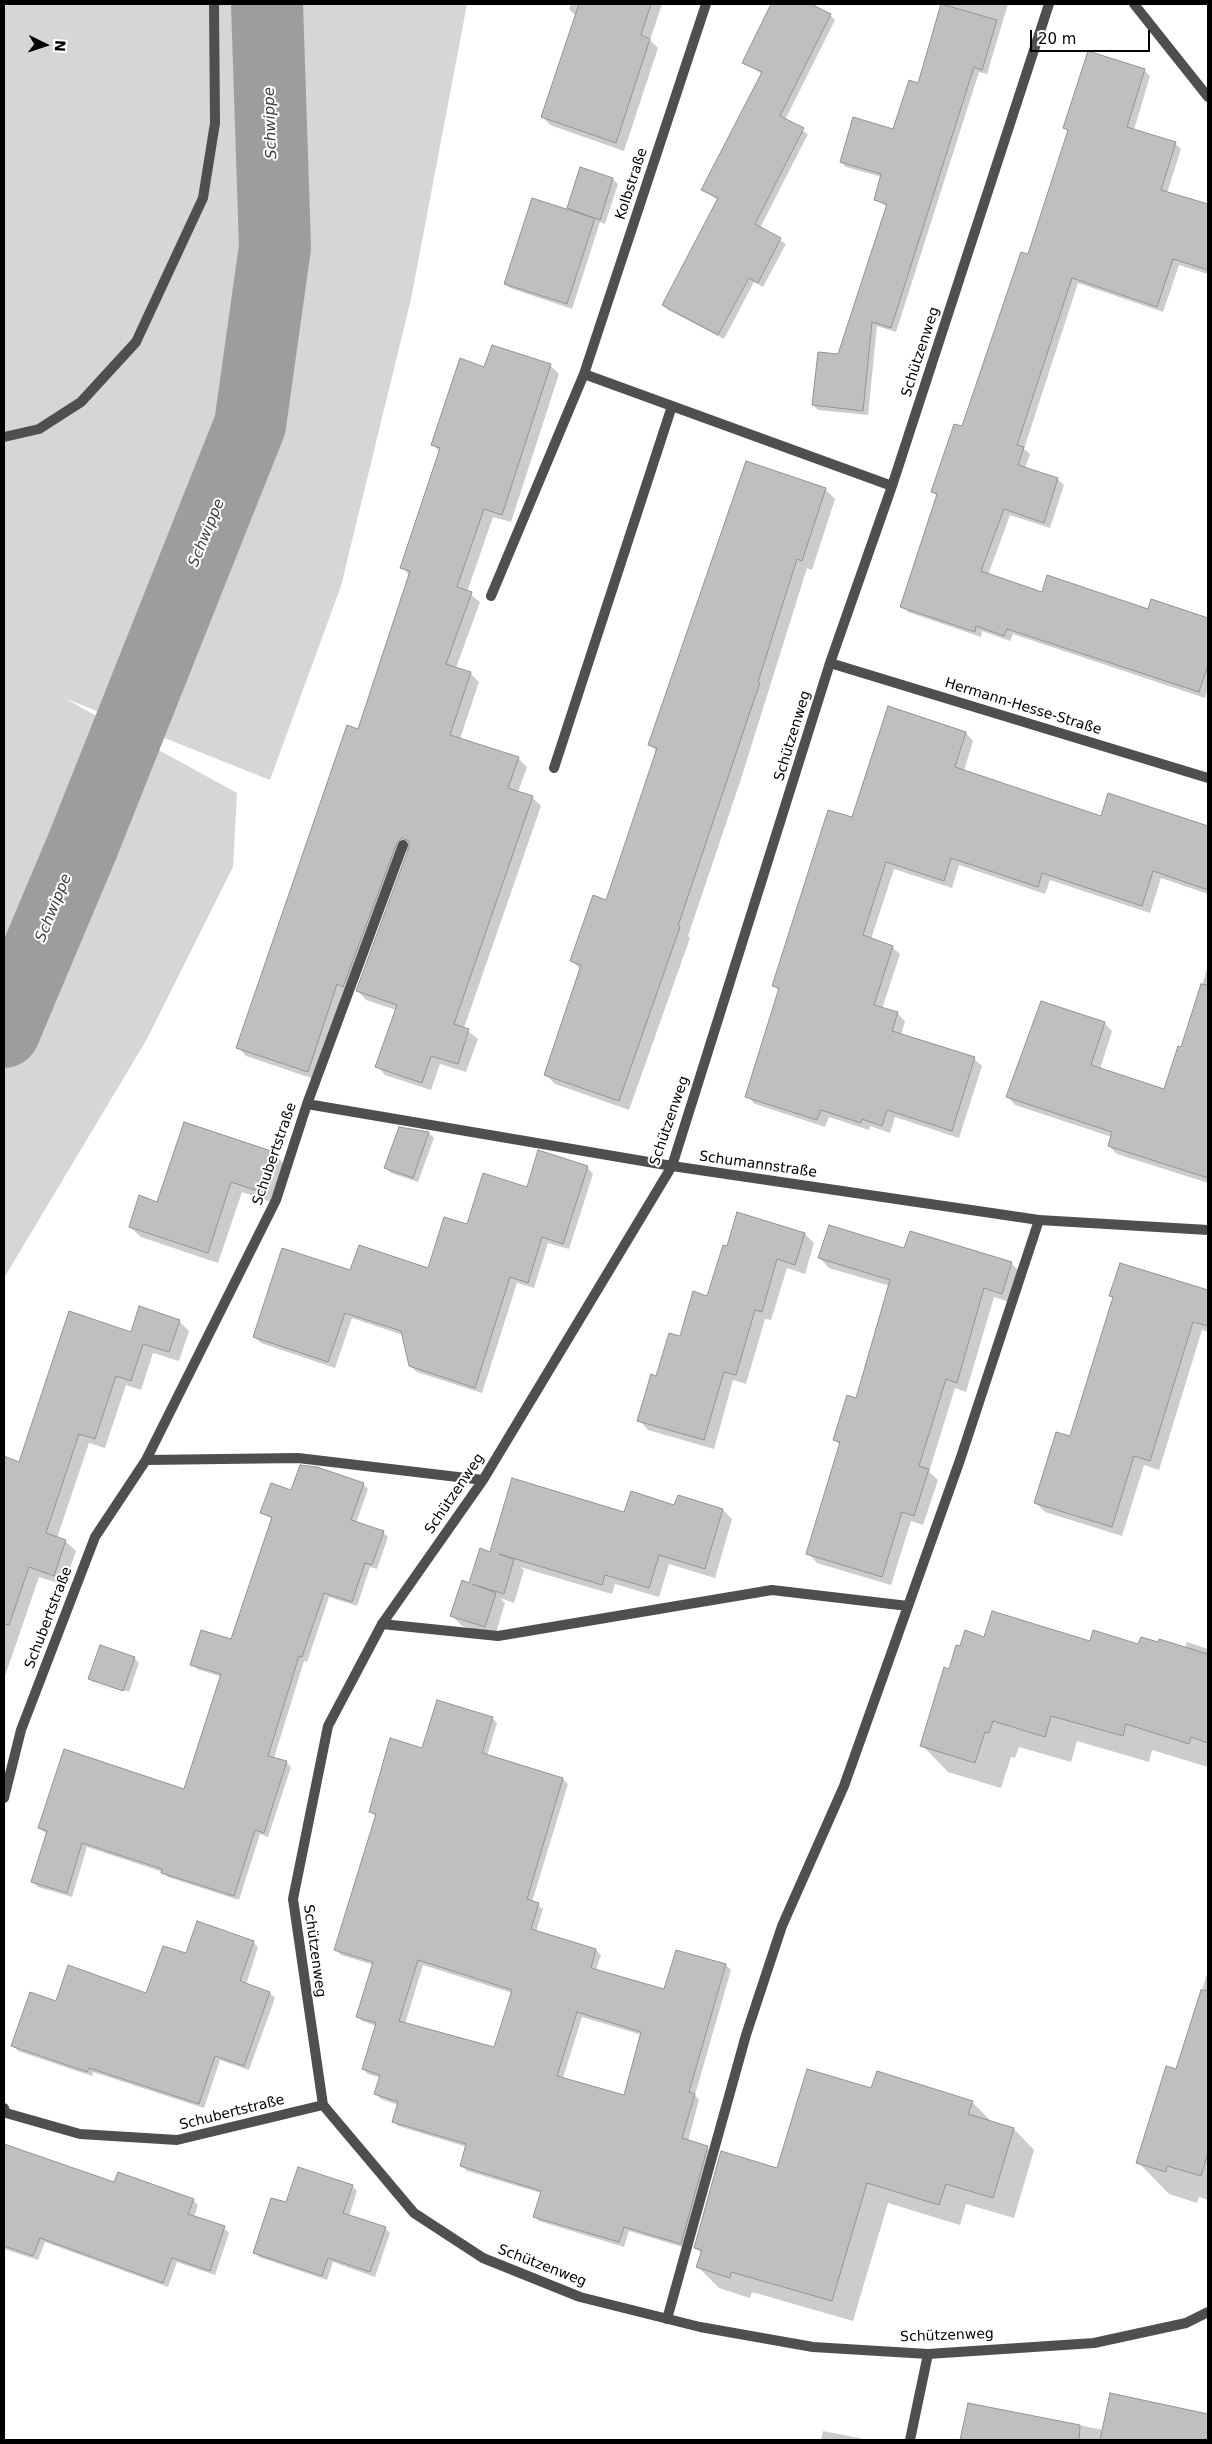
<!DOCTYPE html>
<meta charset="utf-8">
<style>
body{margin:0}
#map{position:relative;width:1212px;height:2444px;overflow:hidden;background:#fff;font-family:"DejaVu Sans",sans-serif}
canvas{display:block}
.frame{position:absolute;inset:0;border:5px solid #000;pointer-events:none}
.north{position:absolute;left:20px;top:20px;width:50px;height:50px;-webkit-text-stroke:4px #fff;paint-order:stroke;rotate:94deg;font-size:14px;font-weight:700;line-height:20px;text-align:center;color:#000}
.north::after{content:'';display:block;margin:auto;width:18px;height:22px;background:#000;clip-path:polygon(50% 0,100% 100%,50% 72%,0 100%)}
.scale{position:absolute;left:1030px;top:30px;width:120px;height:22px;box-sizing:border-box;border:2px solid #000;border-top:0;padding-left:6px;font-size:15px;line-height:18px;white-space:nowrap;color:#000;-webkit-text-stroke:4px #fff;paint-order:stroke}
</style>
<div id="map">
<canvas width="1212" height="2444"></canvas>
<div class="frame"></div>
<div class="north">N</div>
<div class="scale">20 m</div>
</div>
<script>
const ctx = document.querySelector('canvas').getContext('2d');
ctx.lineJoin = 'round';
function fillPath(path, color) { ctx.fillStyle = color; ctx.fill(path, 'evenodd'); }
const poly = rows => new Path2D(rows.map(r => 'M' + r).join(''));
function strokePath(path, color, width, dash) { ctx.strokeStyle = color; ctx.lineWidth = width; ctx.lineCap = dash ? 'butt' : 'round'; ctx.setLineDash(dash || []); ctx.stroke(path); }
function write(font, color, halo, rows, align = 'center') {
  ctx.font = font + ' "DejaVu Sans",sans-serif'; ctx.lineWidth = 4; ctx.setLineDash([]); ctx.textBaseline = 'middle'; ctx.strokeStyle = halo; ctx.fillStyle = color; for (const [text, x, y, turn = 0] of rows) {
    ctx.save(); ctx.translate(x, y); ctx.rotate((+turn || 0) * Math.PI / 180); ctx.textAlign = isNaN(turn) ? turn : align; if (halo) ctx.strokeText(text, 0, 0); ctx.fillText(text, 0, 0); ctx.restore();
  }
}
fillPath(poly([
 [4,4,467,4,411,299,341,586,270,780,64,698,237,793,233,867,147,1039,4,1278]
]), '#d6d6d6');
fillPath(poly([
 [571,4,662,4,650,40,658,48,624,151,550,125,542,116,576,16,569,9],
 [773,4,808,4,830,15,835,20,785,120,808,134,760,228,786,244,763,287,754,282,724,339,668,310,663,305,718,200,703,190,762,74,744,62],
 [943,4,1008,4,987,74,979,72,896,332,877,326,868,415,818,410,813,405,839,356,887,207,875,199,882,177,846,167,841,162,894,130,919,85],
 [1144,70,1150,76,1134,130,1175,143,1181,149,1167,193,1208,205,1208,274,1179,265,1163,312,1078,283,1024,449,1030,454,1025,468,1057,479,1064,485,1050,528,1010,515,988,575,1043,593,1149,611,1152,600,1208,619,1208,688,1205,698,1013,634,1010,641,982,631,981,637,908,612,902,606,938,497,933,492,963,428,1029,256,1069,132,1065,128],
 [613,179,618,184,605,224,600,222,572,309,510,288,505,283,573,212,569,207],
 [550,365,559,374,511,522,493,517,467,592,480,602,456,668,470,673,479,682,460,739,518,758,527,767,518,792,532,797,541,806,464,1028,478,1039,466,1072,440,1064,431,1090,385,1075,377,1066,396,1010,366,1000,358,991,411,847,405,852,317,1080,246,1056,238,1047,359,731,410,576,402,567,440,452,433,445,485,368],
 [825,489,835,499,812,570,807,568,740,782,688,936,690,938,629,1110,555,1084,545,1074,581,970,571,960,607,901,657,752,650,745],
 [966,733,973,741,964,771,1102,817,1109,795,1208,828,1208,894,1161,878,1150,913,1050,880,1045,894,959,865,952,888,894,869,871,939,892,947,900,954,882,1009,897,1013,905,1021,901,1035,974,1059,982,1066,959,1138,895,1117,890,1133,870,1126,869,1130,829,1117,825,1127,755,1104,747,1096,780,992,773,985,853,819],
 [1208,966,1208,1183,1117,1154,1109,1146,1112,1137,1015,1105,1008,1097,1104,1023,1112,1031,1100,1069,1165,1090,1182,1049],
 [184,1123,274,1153,284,1164,271,1202,242,1192,218,1263,141,1237,130,1227,157,1203],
 [429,1133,434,1138,418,1182,391,1173,386,1168],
 [587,1167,593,1174,569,1249,548,1243,534,1288,517,1283,482,1393,417,1372,410,1366,403,1335,352,1318,335,1368,261,1343,254,1337,351,1272,429,1270,468,1226,527,1189],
 [738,1214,805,1234,814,1243,805,1274,787,1268,771,1320,765,1319,746,1384,733,1380,714,1449,648,1430,639,1420,657,1378,681,1337,708,1297],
 [905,1250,1011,1263,1021,1273,1012,1303,994,1297,966,1392,955,1388,929,1472,938,1480,923,1525,911,1521,891,1585,817,1563,808,1553,841,1446,835,1440,857,1399,890,1286,829,1268,820,1258],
 [1120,1264,1208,1292,1208,1332,1202,1330,1159,1470,1144,1465,1122,1536,1045,1512,1035,1502,1071,1438,1114,1298,1111,1295],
 [179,1321,189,1331,179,1361,153,1353,141,1390,126,1385,105,1448,89,1443,57,1538,65,1541,76,1551,64,1585,39,1577,4,1679,4,1458,19,1463,132,1334],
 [363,1484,368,1489,356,1523,383,1532,388,1537,377,1569,370,1567,357,1606,329,1597,307,1662,304,1661,274,1758,286,1762,291,1767,268,1837,260,1834,239,1900,168,1877,163,1872,87,1847,72,1897,38,1887,33,1882,47,1834,39,1828,185,1790,222,1677,197,1669,192,1664,232,1641,272,1519,262,1513,292,1491],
 [675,1507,723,1510,732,1519,715,1578,669,1564,659,1597,615,1584,612,1594,520,1567,524,1570,514,1603,500,1598,505,1603,495,1636,462,1626,452,1616,491,1553,625,1514],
 [985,1638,1185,1648,1187,1642,1208,1649,1208,1767,1152,1750,1149,1762,1077,1741,1071,1762,1019,1747,1015,1758,1011,1757,1001,1788,948,1772,922,1745,950,1670,961,1648],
 [134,1658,139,1663,129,1692,94,1680,94,1683,128,1696,95,1684,90,1679],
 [492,1718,497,1723,487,1756,563,1779,568,1784,532,1902,543,1909,536,1932,596,1950,601,1955,596,1970,665,1990,726,1965,731,1970,695,2095,699,2100,688,2141,707,2148,712,2153,686,2248,629,2231,624,2247,539,2221,534,2216,541,2193,467,2171,462,2166,467,2147,398,2126,393,2121,398,2105,381,2099,376,2094,381,2078,368,2074,363,2069,376,2026,362,2021,357,2016,374,1965,341,1955,336,1950,376,1817,370,1811,423,1749],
 [423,1965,512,1993,495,2049,405,2024],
 [582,2017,642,2035,624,2096,563,2078],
 [253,1942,258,1947,246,1985,270,1993,275,1998,249,2070,220,2060,204,2108,93,2072,92,2076,18,2051,13,2046,57,2003,147,1994,187,1955],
 [1208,1971,1208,2200,1199,2197,1197,2203,1169,2194,1138,2162,1177,2070],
 [872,2090,972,2102,993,2123,1014,2129,1034,2150,1014,2218,966,2204,960,2225,888,2203,853,2321,752,2292,750,2298,719,2288,698,2267,702,2254,695,2248,778,2170],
 [4,2146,115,2184,193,2200,198,2205,194,2217,224,2228,229,2233,215,2275,177,2262,168,2287,45,2242,38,2260,4,2249],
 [352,2186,357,2191,349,2216,385,2228,390,2233,375,2277,333,2262,327,2280,259,2257,254,2252,287,2204],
 [1111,2395,1208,2415,1208,2440,962,2440,969,2404,1104,2430],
 [823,2431,864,2439,866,2440,821,2440]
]), '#0003');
strokePath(poly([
 [4,1032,82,847,250,425,275,247,267,4]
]), '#9d9d9d', 72);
const building = poly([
 [579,4,651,4,641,35,650,39,616,143,541,117,579,4],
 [771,4,811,4,831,14,780,116,804,128,755,224,781,238,758,283,749,278,718,335,662,305,718,198,701,190,762,72,742,63,771,4],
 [941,4,997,20,982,70,974,67,891,328,872,322,863,411,812,405,818,352,838,354,887,204,874,200,881,174,840,162,853,117,893,129,909,80,918,83,941,4],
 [1088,51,1145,69,1127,127,1176,142,1161,190,1208,204,1208,270,1173,259,1157,307,1072,278,1017,445,1024,447,1018,465,1058,478,1044,523,1004,509,981,571,1042,592,1047,575,1148,609,1151,599,1208,618,1208,665,1199,692,1007,629,1004,636,976,626,975,632,900,607,937,494,931,492,954,424,962,426,1021,252,1028,254,1068,130,1063,128,1088,51],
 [580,167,613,178,600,220,595,218,567,304,504,284,532,198,594,218,567,208,580,167],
 [492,345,551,364,502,515,484,509,457,587,472,592,446,664,471,672,450,735,519,757,508,788,533,796,454,1024,469,1029,458,1064,431,1056,422,1083,375,1067,397,1005,356,991,409,847,409,841,402,838,397,843,343,987,337,984,308,1072,236,1048,347,725,358,729,410,571,400,568,440,448,431,445,460,358,484,367,492,345],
 [746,461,826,488,802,561,797,559,758,682,760,683,754,700,678,926,680,927,619,1101,544,1075,581,965,570,961,593,895,606,900,657,748,648,745,746,461],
 [888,706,966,732,955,767,1101,816,1108,793,1208,826,1208,890,1153,871,1142,906,1042,873,1038,887,951,858,944,881,886,862,863,935,893,946,874,1005,898,1012,892,1031,975,1057,952,1131,887,1110,882,1126,862,1119,861,1123,821,1110,817,1120,745,1097,779,988,772,986,828,810,852,817,888,706],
 [1201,984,1208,985,1208,1178,1108,1146,1112,1132,1006,1097,1041,1001,1105,1022,1091,1065,1164,1089,1178,1046,1181,1047,1201,984],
 [184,1122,274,1152,261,1192,231,1182,208,1253,129,1227,139,1195,157,1202,184,1122],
 [399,1127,429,1132,413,1178,384,1168,399,1127],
 [538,1150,588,1166,563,1244,542,1237,528,1283,510,1277,475,1388,409,1366,401,1331,345,1313,328,1362,253,1337,282,1248,350,1270,359,1245,428,1268,444,1217,467,1224,483,1173,527,1187,538,1150],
 [737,1212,805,1233,795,1265,777,1259,762,1312,755,1310,736,1375,724,1372,704,1440,637,1421,651,1374,656,1376,669,1333,680,1336,693,1291,707,1296,723,1245,727,1246,737,1212],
 [829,1225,904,1248,910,1231,1012,1262,1002,1294,984,1288,957,1383,946,1379,919,1466,929,1469,914,1516,902,1512,882,1577,806,1554,840,1442,833,1440,847,1395,856,1398,890,1280,818,1258,829,1225],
 [1120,1263,1208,1290,1208,1326,1193,1322,1150,1461,1134,1456,1112,1527,1034,1503,1056,1432,1070,1436,1113,1297,1109,1296,1120,1263],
 [139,1306,180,1320,169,1352,143,1344,131,1381,116,1376,95,1439,79,1434,46,1533,66,1540,54,1576,29,1567,9,1625,4,1624,4,1456,19,1462,69,1311,131,1332,139,1306],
 [300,1465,317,1467,364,1483,351,1520,384,1531,372,1565,365,1563,352,1602,324,1593,302,1657,299,1656,268,1756,287,1761,264,1833,255,1830,234,1896,161,1873,162,1869,82,1843,67,1893,31,1882,47,1831,38,1828,64,1749,184,1789,221,1674,190,1665,201,1630,231,1639,272,1517,260,1513,271,1483,291,1490,300,1465],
 [512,1478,624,1512,631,1491,674,1505,678,1495,723,1509,705,1569,659,1555,649,1588,605,1575,602,1585,499,1554,514,1559,504,1594,472,1584,496,1593,485,1627,450,1616,462,1580,469,1583,480,1548,490,1552,512,1478],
 [992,1611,1090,1641,1093,1630,1138,1644,1141,1637,1158,1642,1159,1639,1208,1654,1208,1743,1191,1737,1189,1744,1126,1724,1123,1736,1051,1716,1045,1737,993,1721,989,1733,985,1732,975,1763,920,1746,944,1667,949,1669,956,1645,960,1646,965,1630,984,1637,992,1611],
 [100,1645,135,1657,123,1691,88,1679,100,1645],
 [437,1700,493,1717,482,1753,563,1778,527,1899,539,1903,531,1929,596,1949,591,1968,664,1989,676,1950,726,1964,689,2092,695,2094,682,2138,708,2146,681,2244,624,2227,619,2242,533,2217,541,2191,460,2166,466,2144,392,2122,398,2102,374,2094,380,2075,362,2069,376,2023,356,2017,373,1962,334,1950,376,1814,369,1812,390,1738,422,1748,437,1700],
 [418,1960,512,1990,494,2047,399,2021,418,1960],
 [577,2012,641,2032,624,2095,557,2076,577,2012],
 [197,1921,254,1941,240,1981,270,1992,244,2066,215,2056,199,2104,89,2068,87,2072,11,2046,30,1992,56,2001,68,1965,146,1993,163,1946,186,1953,197,1921],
 [1201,1990,1208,1991,1208,2153,1201,2176,1167,2166,1166,2172,1136,2163,1166,2066,1176,2069,1201,1990],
 [807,2069,871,2088,877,2071,973,2101,968,2114,1014,2128,993,2198,946,2184,939,2205,867,2183,832,2301,731,2272,730,2278,696,2267,702,2250,694,2248,721,2151,777,2168,807,2069],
 [4,2144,114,2182,118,2172,194,2199,188,2214,225,2226,210,2271,172,2258,163,2283,40,2238,33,2256,4,2246,4,2144],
 [298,2167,353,2185,343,2213,386,2227,370,2272,328,2258,322,2276,253,2253,271,2198,286,2202,298,2167],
 [1110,2393,1208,2414,1208,2440,1100,2440,1110,2393],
 [968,2403,1080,2425,1079,2440,960,2440,968,2403]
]);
fillPath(building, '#bfbfbf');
strokePath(building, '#939393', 1);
strokePath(poly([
 [4,437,39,429,81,402,136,342,203,198,215,123,214,4],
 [554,768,672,406],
 [382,1624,498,1636,772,1590,908,1606],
 [667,2319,746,2035,782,1926,844,1786,960,1460,1039,1220]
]), '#4f4f4f', 10);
strokePath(poly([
 [1049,4,892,486,830,663,672,1166,483,1480,382,1624,328,1726,293,1899,323,2105,414,2213,483,2258,580,2297,700,2327,813,2347,928,2354,1094,2343,1186,2323,1208,2312],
 [1134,4,1208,97],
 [584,374,892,486],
 [491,596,584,374,706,4],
 [830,663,1208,778],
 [307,1104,672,1166,1039,1220,1208,1230],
 [146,1460,276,1200,307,1104,403,845],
 [4,1798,21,1730,95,1537,146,1460,298,1458,483,1480],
 [4,2108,6,2113,80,2134,177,2140,323,2105],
 [910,2440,928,2354]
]), '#4f4f4f', 10);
write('14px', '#000', '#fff', [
 ["Kolbstraße",632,184,-72],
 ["Schützenweg",921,352,-72],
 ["Hermann-Hesse-Straße",1023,707,17],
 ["Schützenweg",793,736,-73],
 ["Schützenweg",670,1121,-71],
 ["Schubertstraße",275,1154,-71],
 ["Schumannstraße",758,1165,8],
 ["Schützenweg",455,1494,-56],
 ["Schubertstraße",49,1618,-69],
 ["Schützenweg",314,1951,82],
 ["Schubertstraße",232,2113,-14],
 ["Schützenweg",542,2266,21],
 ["Schützenweg",947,2336,-2]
]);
write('italic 15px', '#3e3e3e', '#fff', [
 ["Schwippe",271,123,-92],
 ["Schwippe",207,533,-68],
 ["Schwippe",54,908,-68]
]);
</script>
